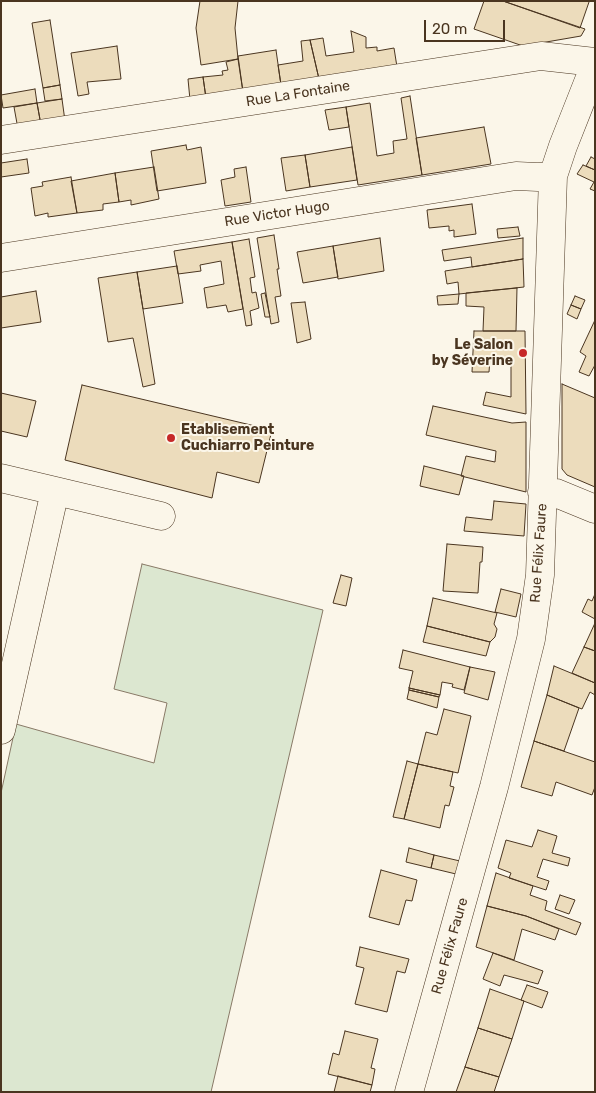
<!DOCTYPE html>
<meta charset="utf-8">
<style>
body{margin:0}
#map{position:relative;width:596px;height:1093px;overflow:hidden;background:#fbf6e9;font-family:Rubik,sans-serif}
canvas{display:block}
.frame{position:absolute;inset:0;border:2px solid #4a3520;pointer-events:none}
.scale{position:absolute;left:424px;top:20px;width:81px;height:22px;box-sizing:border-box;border:2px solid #4a3520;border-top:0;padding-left:6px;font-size:15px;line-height:18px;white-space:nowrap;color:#4a3520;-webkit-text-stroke:4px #fbf6e9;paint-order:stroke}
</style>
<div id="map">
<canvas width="596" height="1093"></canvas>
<div class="frame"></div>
<div class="scale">20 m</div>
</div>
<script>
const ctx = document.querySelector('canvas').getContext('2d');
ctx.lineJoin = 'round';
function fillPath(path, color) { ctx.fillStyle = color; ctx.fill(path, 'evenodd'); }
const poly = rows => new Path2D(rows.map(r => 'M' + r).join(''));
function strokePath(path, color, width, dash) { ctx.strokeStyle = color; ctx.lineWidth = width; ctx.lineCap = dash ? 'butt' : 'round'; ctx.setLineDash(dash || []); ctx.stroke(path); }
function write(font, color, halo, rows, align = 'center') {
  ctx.font = font + ' Rubik,sans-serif'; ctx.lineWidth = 4; ctx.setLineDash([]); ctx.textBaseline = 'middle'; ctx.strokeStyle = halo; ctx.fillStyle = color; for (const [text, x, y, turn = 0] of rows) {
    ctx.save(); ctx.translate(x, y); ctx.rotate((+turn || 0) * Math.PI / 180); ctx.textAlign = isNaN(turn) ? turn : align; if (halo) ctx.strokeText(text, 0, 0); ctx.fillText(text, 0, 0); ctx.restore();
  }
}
const green = poly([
 [142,564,323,610,211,1092,1,1092,1,793,16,724,154,763,167,703,114,689,142,564]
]);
fillPath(green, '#dce7d0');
strokePath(green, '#887966', 1);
const building = poly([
 [200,1,238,1,235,28,238,59,201,65,196,28,200,1],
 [484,1,503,1,585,29,581,36,523,46,474,29,484,1],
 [503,1,588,1,589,2,580,28,503,1],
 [50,20,60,85,43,88,32,23,50,20],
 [351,31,366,37,366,48,377,47,377,51,394,48,397,67,319,79,310,40,323,38,326,56,354,52,351,31],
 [310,40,319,79,281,85,278,65,303,61,301,41,310,40],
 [117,46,121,79,87,82,89,94,78,96,71,53,117,46],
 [276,50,281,85,243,92,238,56,276,50],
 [238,59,243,92,206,98,203,77,223,75,222,71,228,70,226,62,238,59],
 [203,77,206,98,190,100,188,79,203,77],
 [60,85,62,99,45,101,43,88,60,85],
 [35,89,37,103,3,108,1,95,35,89],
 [410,96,422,175,358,185,346,107,370,103,377,156,394,153,393,141,407,139,401,98,410,96],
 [62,99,65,121,41,125,37,103,62,99],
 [37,103,41,125,18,129,14,107,37,103],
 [346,107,349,127,329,130,325,110,346,107],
 [484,127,491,164,422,175,416,138,484,127],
 [186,145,187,150,201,147,206,183,157,191,151,151,186,145],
 [352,147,357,180,310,187,305,155,352,147],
 [305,155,310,187,286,191,281,158,305,155],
 [591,157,595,159,595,170,586,166,591,157],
 [27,159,29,173,1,177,1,163,27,159],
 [583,165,595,170,595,191,590,189,594,182,577,174,583,165],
 [154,167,159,199,131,205,131,200,119,202,115,173,154,167],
 [246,167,251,202,225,206,221,180,235,177,234,169,246,167],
 [115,173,119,202,103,204,103,210,77,213,71,181,115,173],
 [71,177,77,213,48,217,48,213,35,216,31,188,43,186,42,182,71,177],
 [472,204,476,234,454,237,454,230,449,231,449,226,429,228,427,210,472,204],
 [518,227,520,236,498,238,497,229,518,227],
 [274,235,279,269,277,269,281,296,275,297,279,322,271,324,257,238,274,235],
 [380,238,384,271,338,279,333,246,380,238],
 [523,238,523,259,472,267,471,257,444,261,442,250,523,238],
 [249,239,255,277,250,278,252,293,256,292,259,308,250,311,252,325,246,326,232,242,249,239],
 [232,242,243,309,228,312,226,305,207,308,204,288,224,284,221,261,200,265,201,271,178,274,174,251,232,242],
 [333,246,338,277,303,283,297,252,333,246],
 [523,259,524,287,459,294,458,282,447,284,445,271,523,259],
 [177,266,183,303,143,309,137,272,177,266],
 [137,272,155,384,143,387,133,338,108,342,98,278,137,272],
 [517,288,516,331,483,331,484,307,466,306,466,293,517,288],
 [36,291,41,322,1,328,1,297,36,291],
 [265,293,270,317,265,317,261,294,265,293],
 [459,294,458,304,438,305,437,296,459,294],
 [575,296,585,300,581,309,571,305,575,296],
 [305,302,311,339,297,343,291,303,305,302],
 [571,305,581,309,577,319,567,314,571,305],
 [595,320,595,365,589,376,579,372,586,356,580,352,595,320],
 [474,331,525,331,526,414,483,405,486,392,511,397,511,360,490,359,489,372,472,372,474,331],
 [562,384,595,398,595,487,567,475,562,469,562,384],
 [82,385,272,430,259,483,217,472,212,498,65,460,82,385],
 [1,393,36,401,27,437,1,431,1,393],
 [433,406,512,423,526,422,526,492,461,476,466,456,495,462,496,451,426,435,433,406],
 [424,466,464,476,459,495,420,486,424,466],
 [494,501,526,504,524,536,464,531,466,517,492,520,494,501],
 [447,544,483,547,482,562,480,562,478,593,443,591,447,544],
 [341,575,352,578,346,606,333,603,341,575],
 [501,589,521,594,516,617,495,612,501,589],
 [595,594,595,619,582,612,588,599,592,601,595,594],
 [433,598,497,613,494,624,497,629,495,637,490,642,427,626,433,598],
 [595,623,595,651,584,647,595,623],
 [427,626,490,642,486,656,423,642,427,626],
 [584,647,595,651,595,683,572,673,584,647],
 [403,650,470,667,464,690,452,687,453,684,442,682,440,695,409,688,413,671,399,668,403,650],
 [554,666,595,683,595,695,590,692,582,709,547,695,554,666],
 [470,667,495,672,488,700,464,693,470,667],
 [409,688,440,695,439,697,409,690,409,688],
 [409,690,439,697,437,708,407,699,409,690],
 [547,695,579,708,564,751,534,741,547,695],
 [444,709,471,716,458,773,418,764,426,732,437,735,444,709],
 [534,741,595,762,595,787,592,795,556,782,552,796,521,787,534,741],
 [407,761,418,764,404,819,393,817,407,761],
 [418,764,453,772,450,786,454,787,449,806,445,805,440,828,404,819,418,764],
 [538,830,557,836,552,853,570,858,568,866,543,859,537,877,549,881,546,890,509,878,511,873,498,868,506,840,532,847,538,830],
 [409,848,434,855,431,868,406,862,409,848],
 [434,855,460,861,456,874,431,868,434,855],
 [381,870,417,880,412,901,406,900,399,925,369,917,381,870],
 [496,873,533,886,530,895,547,901,545,910,581,923,576,935,526,916,487,906,496,873],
 [560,895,575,900,569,914,555,909,560,895],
 [487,906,526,916,559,929,555,940,522,929,514,960,476,947,487,906],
 [360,947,409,959,405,973,397,971,387,1012,355,1004,364,968,356,966,360,947],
 [493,953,543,971,538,984,504,975,500,986,483,979,493,953],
 [527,985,548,992,542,1008,521,1000,527,985],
 [490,989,524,1001,512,1039,478,1028,490,989],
 [478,1028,512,1039,499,1077,465,1067,478,1028],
 [345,1031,378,1039,371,1068,375,1069,372,1085,328,1074,333,1053,339,1055,345,1031],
 [465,1067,499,1077,494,1092,456,1092,465,1067],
 [338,1076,372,1085,370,1092,334,1092,338,1076]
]);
fillPath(building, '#ecdcbc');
strokePath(building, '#4a3520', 1);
const minor = poly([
 [1,140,541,56,595,62],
 [1,258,516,176,538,177,553,176],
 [1,478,161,516],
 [542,492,556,493,595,509],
 [1,730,55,491],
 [409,1092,494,787,531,639,540,575,553,176,563,146,595,65]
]);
strokePath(minor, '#4a3520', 29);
strokePath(minor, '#fbf6e9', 28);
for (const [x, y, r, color] of [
 [523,353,5,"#c62828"],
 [171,438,5,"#c62828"]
]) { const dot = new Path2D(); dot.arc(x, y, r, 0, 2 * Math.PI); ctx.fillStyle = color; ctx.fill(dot); strokePath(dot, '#fbf6e9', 2); }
write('14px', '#4a3520', '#fbf6e9', [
 ["Rue La Fontaine",298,94,-9],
 ["Rue Victor Hugo",277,214,-9],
 ["Rue Félix Faure",539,553,-86],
 ["Rue Félix Faure",450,946,-74]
]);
write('bold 14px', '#4a3520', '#fbf6e9', [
 ["Le Salon",513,345],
 ["by Séverine",513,361],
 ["Etablisement",181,430,"left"],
 ["Cuchiarro Peinture",181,446,"left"]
], 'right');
</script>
